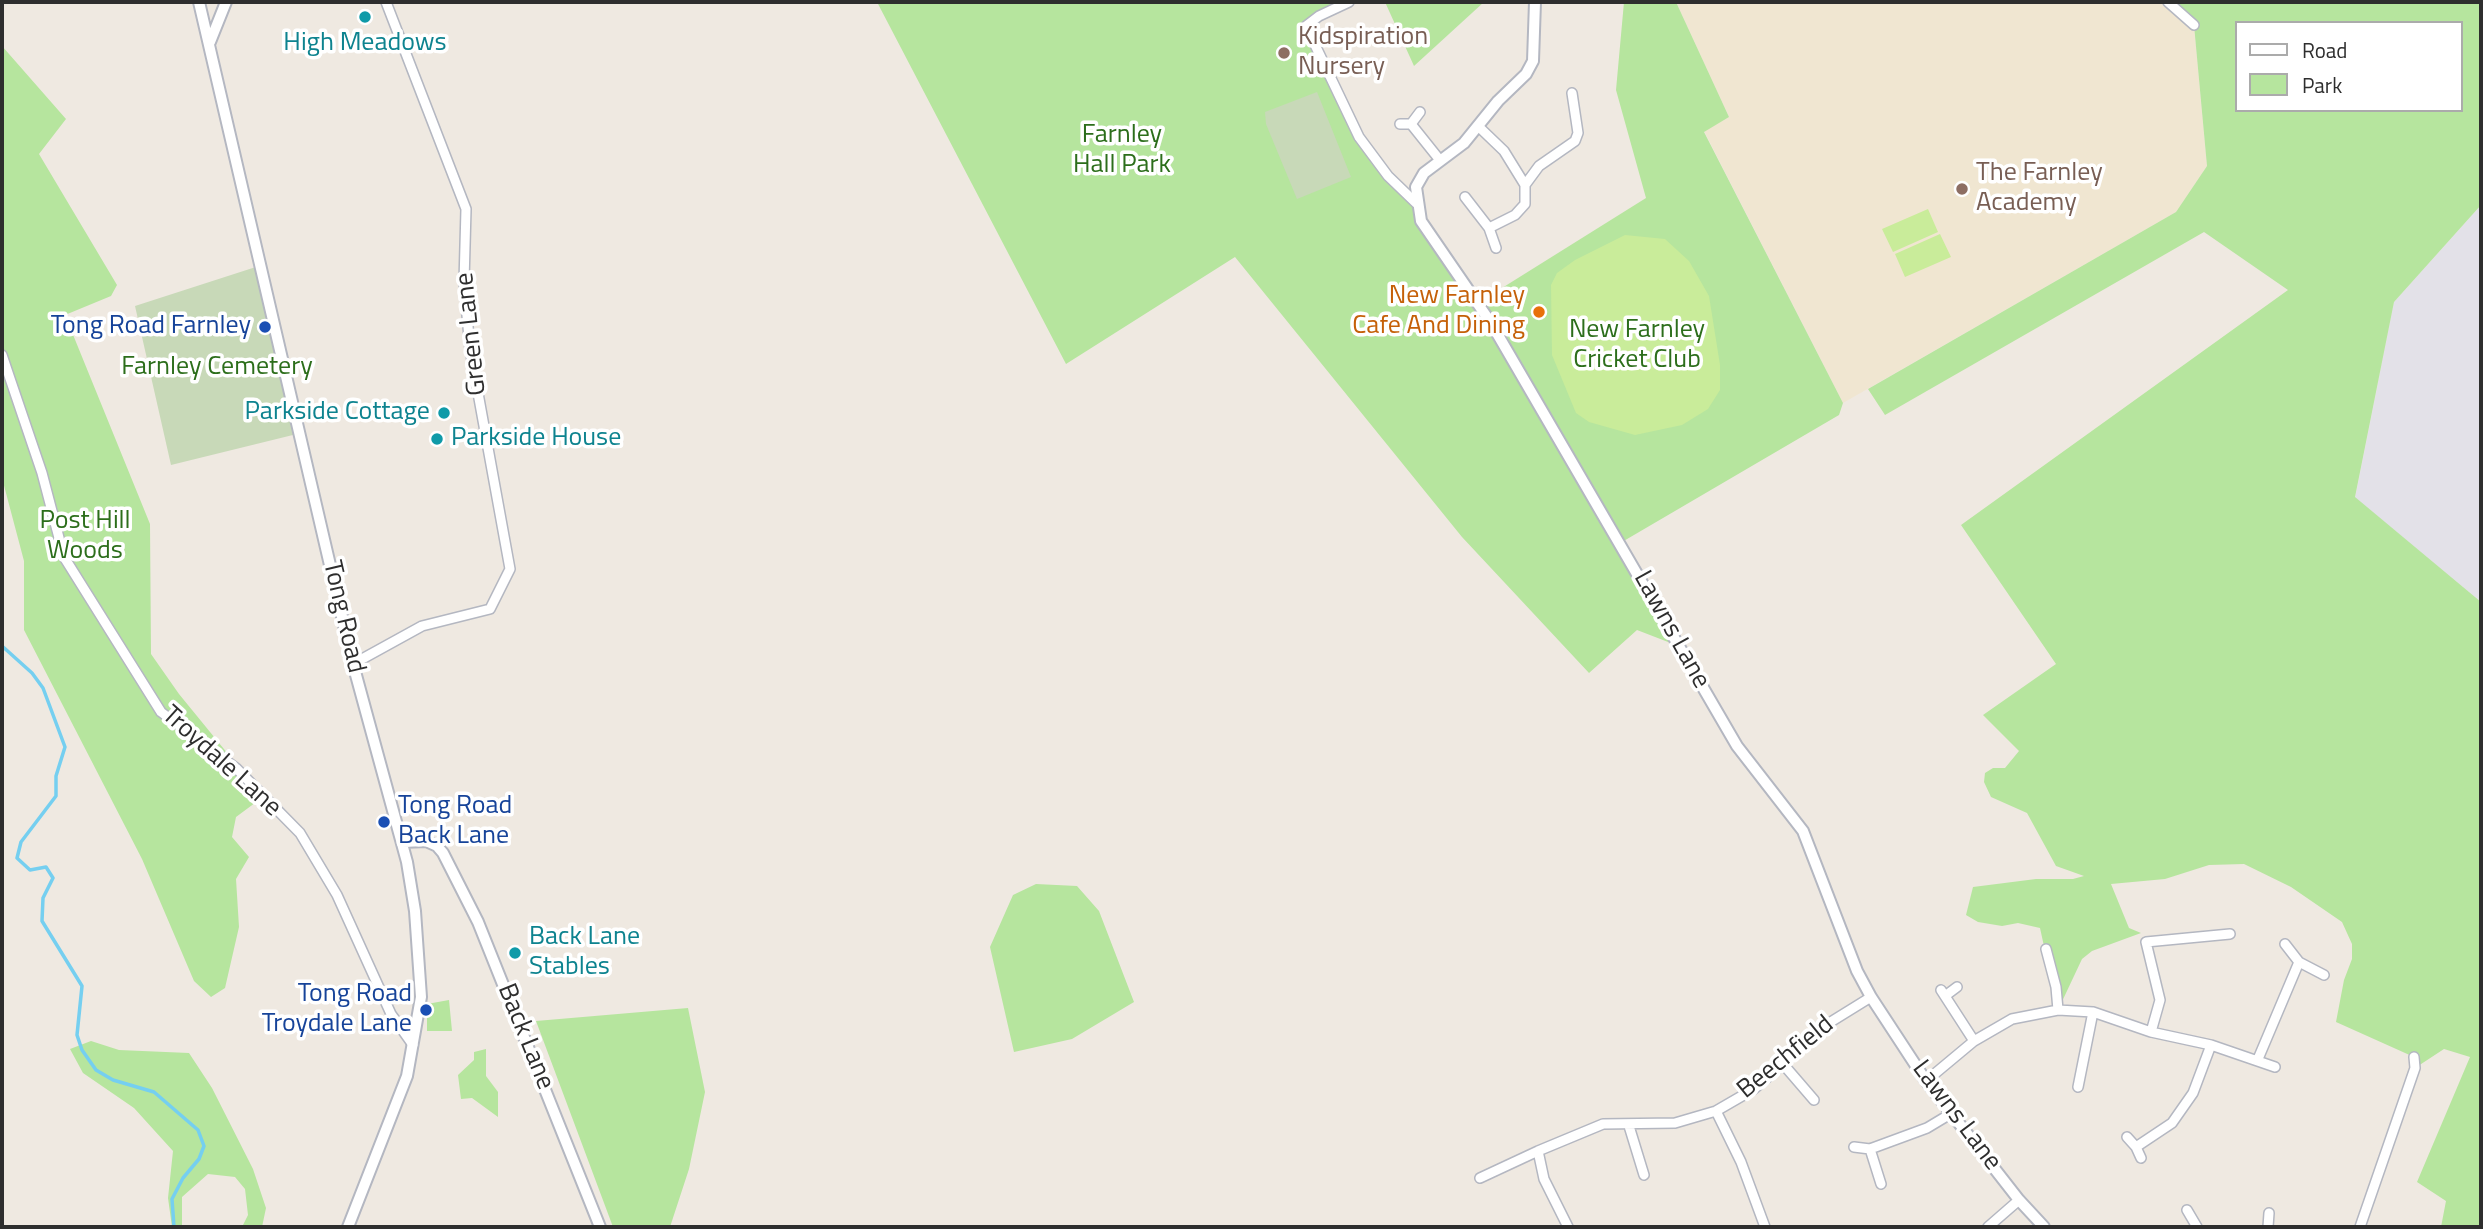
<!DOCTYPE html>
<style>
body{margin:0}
#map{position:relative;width:2483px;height:1229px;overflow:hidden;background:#efe9e1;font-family:"Titillium Web",sans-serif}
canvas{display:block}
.frame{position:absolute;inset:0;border:4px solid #2e2e2e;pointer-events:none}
.legend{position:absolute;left:2235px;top:21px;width:228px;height:91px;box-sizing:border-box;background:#fff;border:2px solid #ababab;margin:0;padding:9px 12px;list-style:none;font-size:21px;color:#2e2e2e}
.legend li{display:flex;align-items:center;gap:14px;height:35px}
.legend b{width:35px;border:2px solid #ababab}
</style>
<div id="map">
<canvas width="2483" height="1229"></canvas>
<div class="frame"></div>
<ul class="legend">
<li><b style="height:9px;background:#fff"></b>Road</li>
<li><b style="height:19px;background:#b6e59e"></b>Park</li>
</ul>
</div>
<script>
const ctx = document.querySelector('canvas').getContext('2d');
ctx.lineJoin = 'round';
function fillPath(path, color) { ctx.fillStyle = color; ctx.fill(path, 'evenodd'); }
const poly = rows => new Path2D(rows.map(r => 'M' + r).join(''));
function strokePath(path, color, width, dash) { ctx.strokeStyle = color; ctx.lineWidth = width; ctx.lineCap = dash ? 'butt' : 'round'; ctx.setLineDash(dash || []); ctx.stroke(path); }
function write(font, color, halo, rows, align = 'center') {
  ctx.font = font + ' "Titillium Web",sans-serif'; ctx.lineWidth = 7; ctx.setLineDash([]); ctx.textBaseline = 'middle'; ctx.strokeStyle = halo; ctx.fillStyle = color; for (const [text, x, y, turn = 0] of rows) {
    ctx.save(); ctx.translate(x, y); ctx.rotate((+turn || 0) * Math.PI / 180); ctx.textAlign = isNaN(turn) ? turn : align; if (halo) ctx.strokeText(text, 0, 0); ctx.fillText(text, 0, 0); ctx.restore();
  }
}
fillPath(poly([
 [2481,205,2481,602,2355,498,2394,302]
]), '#e3e1e8');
fillPath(poly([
 [1676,2,2168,2,2194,25,2207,166,2176,212,1843,403,1704,131,1729,117]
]), '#f0e6d1');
fillPath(poly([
 [877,2,1349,2,1306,26,1359,137,1416,203,1421,221,1478,303,1646,198,1616,90,1624,2,1676,2,1729,117,1704,132,1843,403,1839,415,1622,542,1681,647,1637,630,1589,673,1462,537,1235,257,1066,364],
 [1385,2,1484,2,1414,66],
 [2168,2,2481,2,2481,205,2394,302,2355,497,2481,602,2481,1227,2441,1227,2446,1201,2417,1182,2470,1057,2444,1049,2415,1068,2414,1057,2336,1022,2344,980,2352,959,2352,944,2342,922,2291,887,2244,864,2209,865,2165,879,2111,884,2129,928,2141,933,2092,951,2082,959,2058,1010,2040,928,2018,923,2002,926,1978,922,1966,915,1973,887,2036,879,2073,879,2084,876,2056,866,2027,813,1991,797,1984,782,1985,773,1993,768,2005,768,2019,751,1983,715,2056,664,1961,525,2288,290,2204,232,1885,415,1868,389,2176,212,2207,166,2194,25],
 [2236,23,2460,23,2460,110,2236,110],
 [2,46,66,119,39,154,117,285,111,296,65,315,150,524,151,654,179,694,228,754,232,766,263,797,236,817,232,837,249,857,236,879,239,927,225,988,211,997,194,981,142,859,24,630,24,561,2,478],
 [1036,884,1077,886,1099,911,1134,1002,1072,1039,1014,1052,990,947,1013,895],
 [449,1000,452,1031,427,1031,427,1004],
 [688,1008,705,1092,689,1169,670,1227,613,1227,536,1021],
 [91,1041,119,1050,189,1053,212,1088,253,1169,266,1208,262,1227,242,1227,248,1215,245,1189,235,1177,208,1174,182,1197,182,1227,172,1227,168,1198,173,1151,134,1108,83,1073,70,1049],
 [486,1049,486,1076,498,1092,498,1117,472,1098,461,1099,458,1075,474,1060,474,1052]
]), '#b6e59e');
fillPath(poly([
 [1317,92,1351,177,1297,199,1266,124,1265,112],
 [262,265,301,433,171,465,135,306]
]), '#c8d9b8');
fillPath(poly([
 [1928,209,1938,232,1893,252,1882,229],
 [1940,234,1951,257,1905,277,1895,254],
 [1625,235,1665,239,1689,261,1709,296,1720,365,1720,390,1708,409,1682,425,1635,435,1589,422,1576,413,1552,355,1551,285,1557,273,1575,260]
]), '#c9ec9a');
strokePath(poly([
 [2,646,32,673,43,688,65,747,56,776,56,796,21,842,17,858,30,870,46,867,53,878,43,898,42,921,82,986,77,1035,82,1050,96,1070,113,1080,154,1092,198,1130,204,1146,199,1159,183,1178,172,1199,174,1227]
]), '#75cff0', 3.5);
const minor = poly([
 [1349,2,1319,16,1306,26,1359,137,1388,176,1416,203],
 [2168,2,2194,25],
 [1400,124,1411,124,1439,159],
 [1411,124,1420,112],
 [1479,127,1504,151,1525,185,1539,166,1575,141,1578,133,1572,93],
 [1465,197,1489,228,1515,215,1525,204,1525,185],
 [1489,228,1496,248],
 [2,355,42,473,64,557,161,712,236,768,300,833,337,895,391,1014,413,1045],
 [353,664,422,626,490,609,510,569,470,349,464,282,466,209,386,2],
 [2046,949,2056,987,2058,1010],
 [2299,962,2324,975],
 [1941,990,1974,1041],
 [1945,996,1957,987],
 [2151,1032,2160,1000,2146,942,2230,934],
 [2258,1059,2299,962,2285,944],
 [1783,1064,1814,1100],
 [1926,1081,1974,1041,2012,1019,2058,1010,2093,1012,2151,1032,2211,1045,2275,1067],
 [2078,1087,2093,1012],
 [1716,1111,1741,1162,1765,1227],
 [1629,1126,1644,1175],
 [2127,1137,2136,1147,2172,1123,2193,1093,2211,1045],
 [1854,1147,1870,1149],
 [2136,1147,2141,1158],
 [1480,1178,1538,1151],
 [1881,1184,1870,1149,1927,1128,1952,1113],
 [2187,1210,2197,1227],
 [1568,1227,1544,1179,1538,1151,1603,1124,1675,1123,1716,1111,1754,1089,1783,1064,1808,1036,1871,997],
 [1988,1227,2019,1200],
 [2268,1227,2269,1213],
 [2360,1227,2415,1068,2414,1057]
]);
const tertiary = poly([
 [199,2,353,664,407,862,415,911,421,997,407,1076,348,1227],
 [1535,2,1533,61,1526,74,1498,101,1464,143,1424,173,1416,187,1421,221,1491,323,1737,746,1803,831,1857,971,1871,997,1926,1081,2019,1200,2044,1227],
 [210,42,226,2],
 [402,842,426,841,437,846,443,853,478,922,600,1227]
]);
strokePath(minor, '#b4b7c1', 12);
strokePath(tertiary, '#b4b7c1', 14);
strokePath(minor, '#fff', 9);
strokePath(tertiary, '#fff', 10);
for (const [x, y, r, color] of [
 [365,17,7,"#0f9aa8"],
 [1284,53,7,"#8d6e63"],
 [1962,189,7,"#8d6e63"],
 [1539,312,7,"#e8710a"],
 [265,327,7,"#1a4fb4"],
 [444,413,7,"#0f9aa8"],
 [437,439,7,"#0f9aa8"],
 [384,822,7,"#1a4fb4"],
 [515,953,7,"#0f9aa8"],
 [426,1010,7,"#1a4fb4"]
]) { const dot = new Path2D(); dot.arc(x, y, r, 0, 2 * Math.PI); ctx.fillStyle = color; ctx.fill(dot); strokePath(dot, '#fff', 2.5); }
write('26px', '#785e54', '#fff', [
 ["Kidspiration",1298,38],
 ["Nursery",1298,68],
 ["The Farnley",1976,174],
 ["Academy",1976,204]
], 'left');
write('26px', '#0d838f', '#fff', [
 ["High Meadows",365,44,"center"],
 ["Parkside Cottage",430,413,"right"],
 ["Parkside House",451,439],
 ["Back Lane",529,938],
 ["Stables",529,968]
], 'left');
write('26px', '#2c6e1b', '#fff', [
 ["Farnley",1122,136],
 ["Hall Park",1122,166],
 ["New Farnley",1637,331],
 ["Cricket Club",1637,361],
 ["Farnley Cemetery",217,368],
 ["Post Hill",85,522],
 ["Woods",85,552]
]);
write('26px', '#c56008', '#fff', [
 ["New Farnley",1525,297],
 ["Cafe And Dining",1525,327]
], 'right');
write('26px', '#164399', '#fff', [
 ["Tong Road Farnley",251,327],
 ["Tong Road",398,807,"left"],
 ["Back Lane",398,837,"left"],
 ["Tong Road",412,995],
 ["Troydale Lane",412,1025]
], 'right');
write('26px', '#2e2e2e', '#fff', [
 ["Green Lane",472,334,-96],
 ["Tong Road",343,617,77],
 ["Lawns Lane",1671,630,61],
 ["Troydale Lane",221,762,42],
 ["Back Lane",525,1037,68],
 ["Beechfield",1786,1058,-39],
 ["Lawns Lane",1956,1116,53]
]);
</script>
